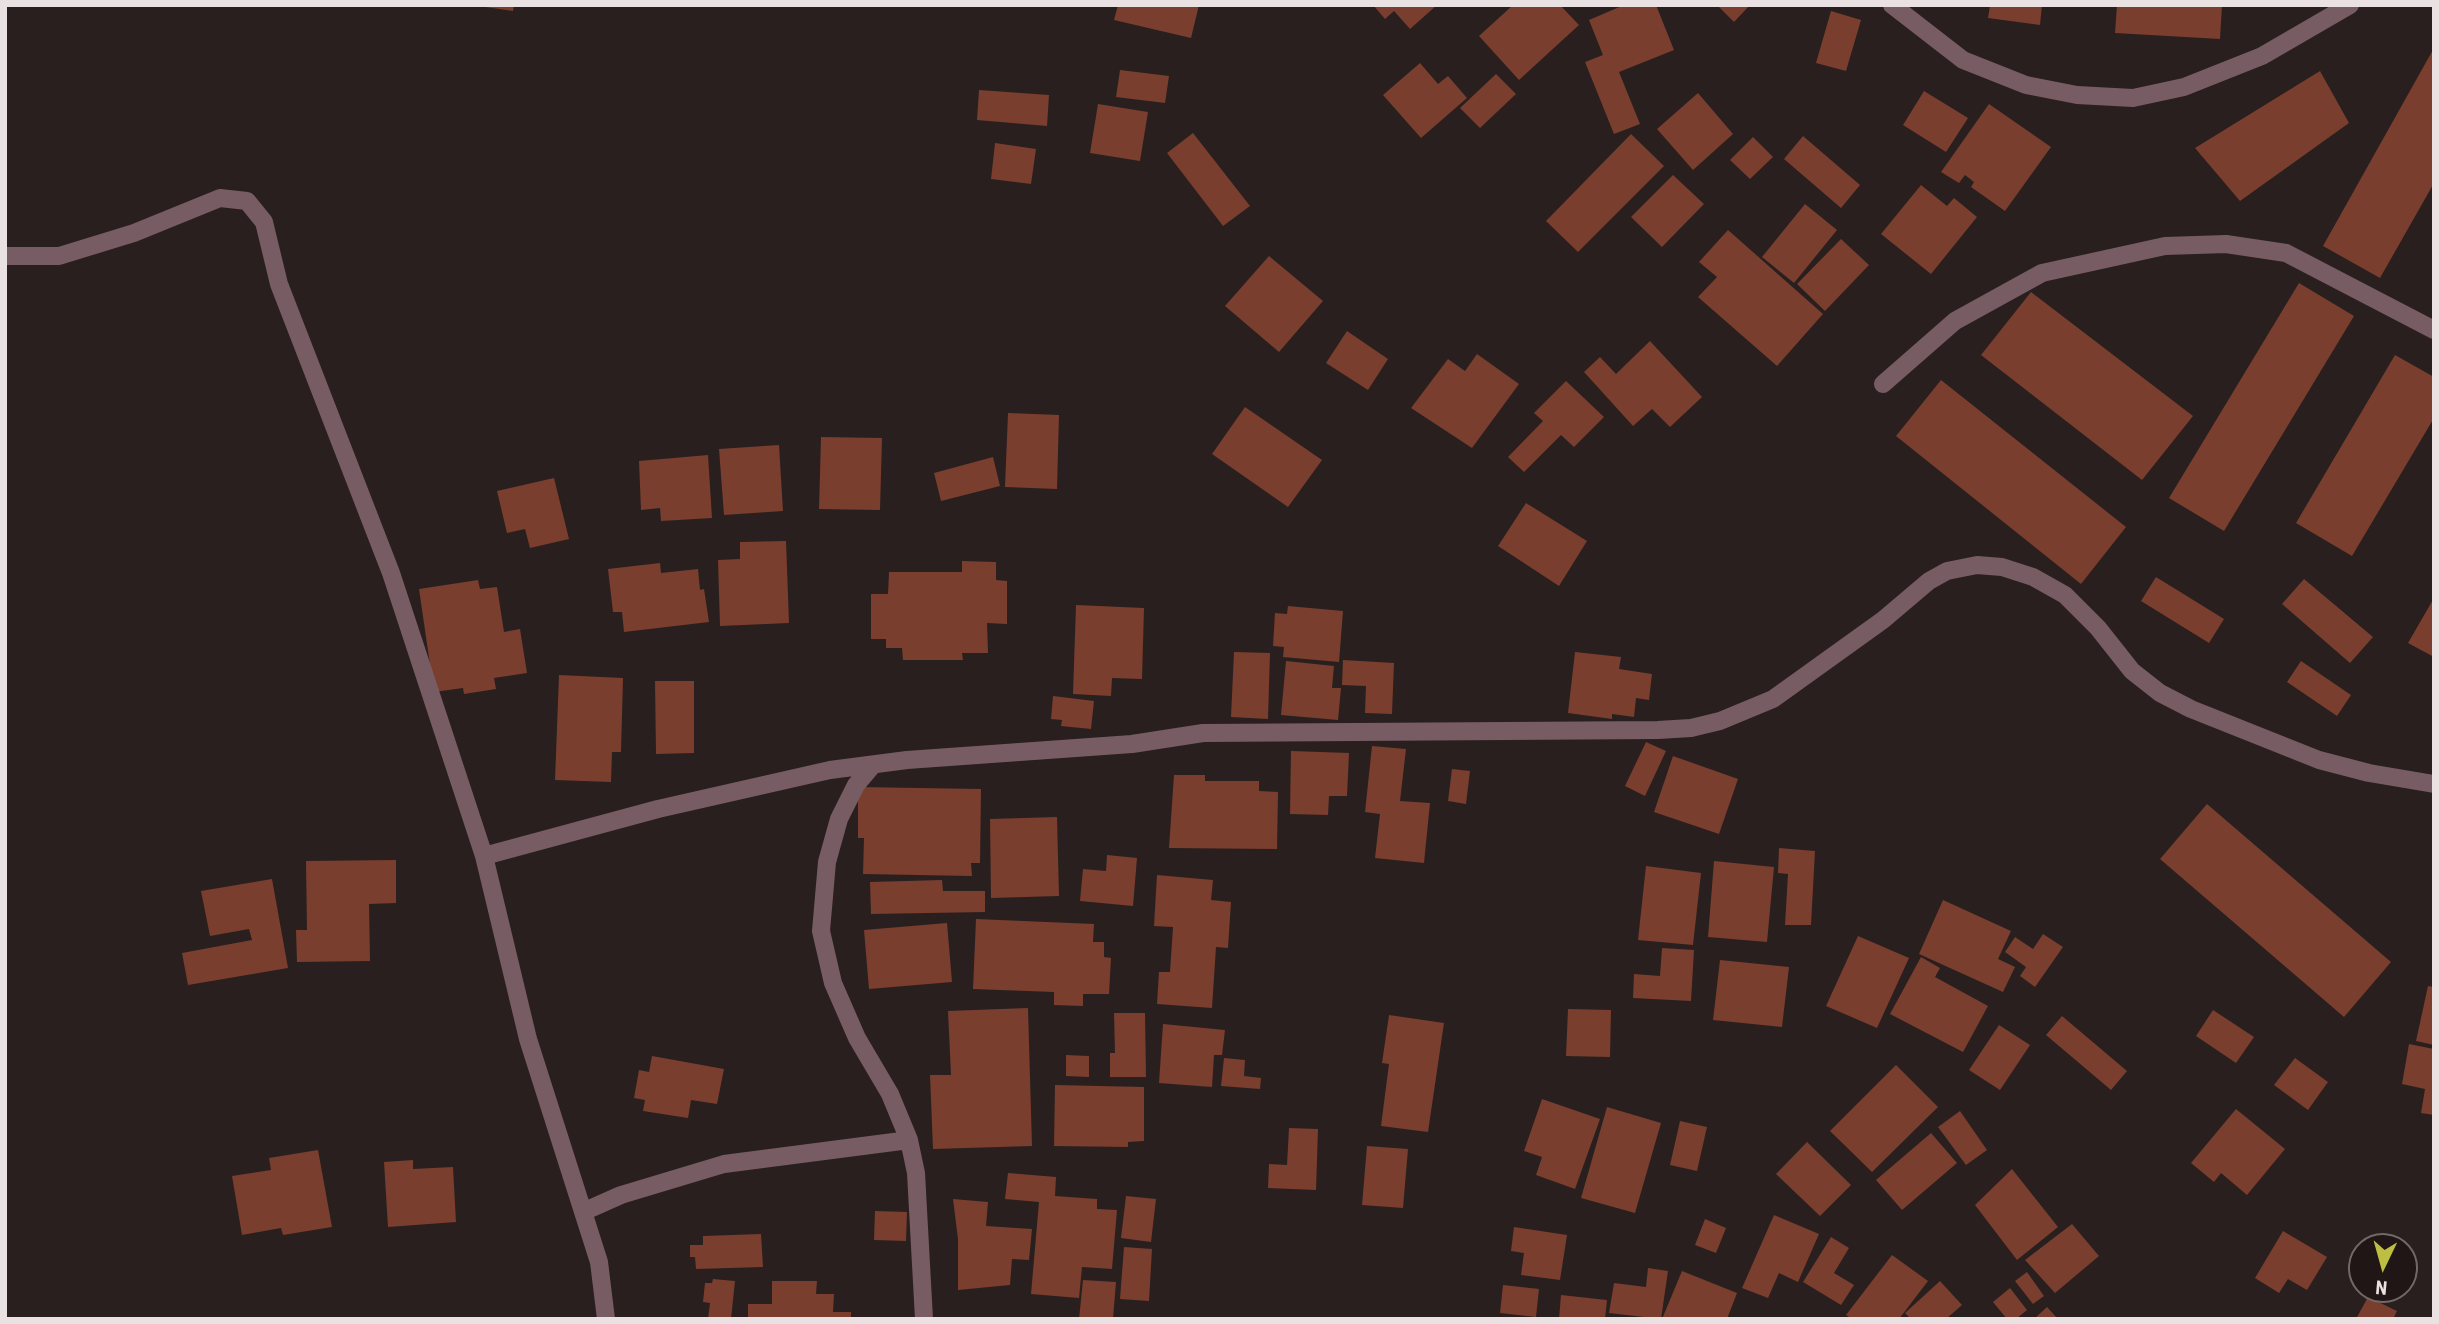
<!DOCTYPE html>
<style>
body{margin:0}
#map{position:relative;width:2439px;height:1324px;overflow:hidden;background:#291f1f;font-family:"Roboto Condensed",sans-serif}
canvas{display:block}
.frame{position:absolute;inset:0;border:7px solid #eae2e2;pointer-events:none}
.north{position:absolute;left:2348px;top:1233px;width:70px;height:70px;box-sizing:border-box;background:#201616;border:2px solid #716868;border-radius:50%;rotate:185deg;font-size:19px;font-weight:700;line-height:28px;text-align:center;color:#eae2e2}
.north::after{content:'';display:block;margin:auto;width:24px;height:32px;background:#bebf42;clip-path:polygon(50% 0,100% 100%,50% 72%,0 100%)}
</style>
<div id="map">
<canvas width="2439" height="1324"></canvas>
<div class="frame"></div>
<div class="north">N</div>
</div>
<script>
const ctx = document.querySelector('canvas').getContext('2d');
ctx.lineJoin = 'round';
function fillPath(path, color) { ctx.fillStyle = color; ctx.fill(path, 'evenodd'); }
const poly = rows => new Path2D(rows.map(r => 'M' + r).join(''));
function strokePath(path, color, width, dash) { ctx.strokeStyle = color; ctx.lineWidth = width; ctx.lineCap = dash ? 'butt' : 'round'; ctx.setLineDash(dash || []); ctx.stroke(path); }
fillPath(poly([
 [472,5,514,5,513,11],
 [1118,5,1199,5,1191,38,1114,20],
 [1373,5,1437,5,1410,29,1394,11,1385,19],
 [1513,5,1560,5,1579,25,1519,80,1479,36],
 [1624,5,1656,5,1674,50,1619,72,1640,124,1614,134,1585,62,1603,55,1589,20],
 [1717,5,1750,5,1734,22],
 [1990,5,2042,5,2040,25,1988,18],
 [2117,5,2222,5,2220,39,2115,33],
 [1831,11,1861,20,1846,71,1816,63],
 [2434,48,2434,183,2380,278,2323,246],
 [1420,63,1438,84,1448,76,1467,98,1421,138,1383,95],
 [1120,70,1169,76,1165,103,1116,97],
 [2320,71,2349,123,2240,201,2195,148],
 [1496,74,1516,94,1480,128,1460,108],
 [979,90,1049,95,1047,126,977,120],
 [1924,91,1968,118,1946,152,1903,125],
 [1698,93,1733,134,1693,170,1657,129],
 [1098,104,1148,112,1140,161,1090,153],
 [1989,104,2051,147,2005,211,1971,187,1974,182,1965,175,1959,183,1941,172],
 [1193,133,1250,206,1223,226,1167,153],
 [1631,134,1664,166,1578,252,1546,221],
 [1803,136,1860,185,1841,208,1784,159],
 [1753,137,1773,157,1750,179,1730,160],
 [995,143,1036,149,1031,184,991,179],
 [1673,175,1704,204,1662,247,1631,217],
 [1921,185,1947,206,1954,198,1977,217,1931,274,1881,234],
 [1805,204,1837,230,1794,283,1762,257],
 [1728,230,1823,314,1777,366,1698,297,1717,277,1699,262],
 [1841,239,1869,265,1825,311,1797,284],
 [1269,256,1323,301,1279,352,1225,306],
 [2299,283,2354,316,2224,531,2169,498],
 [2031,292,2193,416,2142,480,1981,355],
 [1347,331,1388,359,1368,390,1326,363],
 [1650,341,1702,397,1670,427,1652,409,1633,426,1584,372,1600,357,1616,374],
 [1477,354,1519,384,1472,448,1411,408,1448,359,1465,371],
 [2395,355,2434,377,2434,418,2352,556,2296,523],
 [1941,380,2126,527,2081,584,1896,436],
 [1566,381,1604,417,1574,447,1561,435,1524,472,1508,457,1543,421,1534,413],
 [1245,407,1322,460,1288,507,1212,454],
 [1008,413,1059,415,1057,489,1005,487],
 [821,437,882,438,880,510,819,509],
 [779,445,783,511,724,515,719,449],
 [708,455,712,518,661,521,660,508,641,510,639,461],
 [993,457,1000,486,941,501,934,473],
 [554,478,569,539,530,548,525,529,507,533,497,491],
 [1526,503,1587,541,1559,586,1498,546],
 [786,541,789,623,720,626,718,560,740,559,740,542],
 [962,561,996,562,996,580,1007,581,1007,624,987,623,988,653,962,653,963,660,903,660,902,648,886,648,886,639,871,639,871,594,888,594,889,572,962,572],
 [660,563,661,573,698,569,700,590,704,589,709,622,624,632,622,612,613,612,608,569],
 [2156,577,2224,619,2209,643,2141,601],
 [2304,579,2373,637,2350,663,2282,604],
 [478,580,480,589,497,587,504,632,520,629,527,673,494,678,496,689,464,694,463,688,434,692,419,589],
 [2434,598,2434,657,2408,643],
 [1076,605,1144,608,1142,679,1112,678,1111,696,1073,694],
 [1288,606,1343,611,1339,662,1283,657,1284,647,1273,646,1275,613,1287,614],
 [1234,652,1270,653,1268,719,1231,717],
 [1575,652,1621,657,1619,669,1652,674,1649,700,1636,698,1634,717,1612,714,1612,719,1568,713],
 [1343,660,1394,663,1392,714,1365,713,1366,686,1342,685],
 [1286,661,1334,666,1332,688,1341,688,1338,720,1281,715],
 [2301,661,2351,695,2337,716,2287,682],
 [559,675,623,678,621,752,612,752,611,782,555,780],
 [655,681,694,681,694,753,656,754],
 [1053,696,1094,701,1091,729,1061,726,1062,720,1051,719],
 [1646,742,1666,751,1645,796,1625,786],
 [1372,746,1406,749,1400,801,1430,803,1424,863,1375,858,1380,814,1365,812],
 [1291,751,1349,753,1347,796,1329,796,1328,815,1290,814],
 [1673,756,1738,779,1719,834,1654,812],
 [1452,769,1470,771,1466,804,1448,801],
 [1174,775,1205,775,1205,781,1259,781,1259,791,1278,792,1277,849,1169,848],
 [858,787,981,789,980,863,971,863,972,876,863,874,864,838,858,838],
 [2207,804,2391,962,2344,1017,2160,859],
 [1057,817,1059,896,991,898,990,819],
 [1779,848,1815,851,1811,925,1785,925,1788,874,1778,873],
 [1107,855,1137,858,1133,906,1080,901,1083,869,1106,871],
 [396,860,396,903,369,904,370,961,297,962,296,930,307,930,306,861],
 [1714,861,1774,867,1767,942,1708,937],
 [1646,866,1701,873,1693,945,1638,940],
 [1157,875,1213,880,1211,900,1231,902,1228,948,1216,947,1212,1008,1157,1004,1159,972,1170,972,1173,927,1154,926],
 [272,879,288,968,188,985,182,953,252,940,249,929,210,936,201,891],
 [942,880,943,891,985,891,985,912,871,914,870,882],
 [1943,900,2011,931,1998,959,2015,967,2003,992,1919,954],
 [976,919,1094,924,1093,942,1104,942,1104,957,1111,958,1109,994,1083,994,1083,1006,1054,1005,1054,992,973,989],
 [947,923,952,982,869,989,864,930],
 [2043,934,2063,947,2035,987,2020,976,2026,967,2005,952,2015,937,2033,949],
 [1858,936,1909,958,1877,1028,1826,1006],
 [1662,948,1694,950,1691,1001,1633,998,1634,974,1660,976],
 [1921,957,1940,968,1935,977,1988,1006,1963,1052,1890,1014],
 [1720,960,1789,967,1782,1027,1713,1020],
 [2428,986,2434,987,2434,1045,2416,1041],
 [1028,1008,1032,1146,933,1149,930,1075,951,1075,948,1011],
 [1568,1009,1611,1010,1610,1057,1566,1056],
 [2213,1010,2254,1037,2236,1063,2196,1036],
 [1114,1013,1145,1013,1146,1077,1110,1077,1110,1053,1115,1053],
 [1389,1015,1444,1023,1428,1132,1381,1126,1389,1064,1382,1063],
 [2062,1016,2127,1071,2111,1090,2046,1035],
 [1163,1024,1225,1030,1222,1055,1214,1055,1212,1087,1159,1083],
 [1999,1025,2030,1045,2000,1090,1969,1070],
 [2409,1044,2434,1049,2434,1115,2421,1113,2425,1089,2402,1084],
 [1066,1055,1089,1056,1089,1077,1066,1076],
 [652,1056,724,1069,717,1104,691,1100,688,1118,643,1111,645,1100,634,1098,639,1070,649,1072],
 [1224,1058,1245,1060,1244,1076,1261,1078,1260,1089,1221,1086],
 [2295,1058,2328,1082,2308,1110,2274,1085],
 [1896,1065,1938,1107,1872,1172,1830,1131],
 [1055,1085,1144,1087,1144,1141,1128,1142,1128,1147,1054,1146],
 [1542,1099,1600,1119,1575,1189,1536,1175,1542,1157,1524,1151],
 [1607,1107,1661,1123,1635,1213,1581,1198],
 [2236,1109,2285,1149,2247,1195,2221,1173,2214,1182,2191,1163],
 [1960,1111,1987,1150,1966,1165,1938,1127],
 [1680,1121,1707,1127,1697,1171,1670,1165],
 [1289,1128,1318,1129,1316,1190,1268,1188,1269,1164,1287,1165],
 [1931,1133,1957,1163,1902,1210,1876,1180],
 [1807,1142,1851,1185,1820,1216,1776,1174],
 [1367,1146,1408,1149,1403,1208,1362,1205],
 [318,1150,332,1227,283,1235,281,1228,242,1235,232,1176,271,1170,269,1158],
 [413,1160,413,1169,453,1167,456,1222,388,1227,384,1162],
 [2012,1169,2058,1227,2017,1260,1975,1205],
 [1008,1173,1056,1177,1055,1196,1097,1199,1097,1209,1117,1210,1112,1269,1082,1267,1079,1298,1031,1294,1039,1202,1005,1199],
 [1126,1196,1156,1199,1151,1242,1121,1238],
 [953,1199,988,1202,986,1226,1032,1229,1029,1260,1012,1259,1010,1285,958,1290,958,1239],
 [875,1211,907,1212,906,1241,874,1240],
 [1774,1215,1819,1234,1798,1282,1779,1273,1768,1298,1742,1288],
 [1705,1219,1726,1228,1716,1253,1695,1245],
 [2072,1224,2099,1256,2055,1293,2025,1260],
 [1514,1227,1567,1235,1560,1280,1521,1275,1524,1253,1511,1251],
 [2283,1231,2327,1257,2307,1290,2288,1279,2279,1293,2255,1278],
 [761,1234,763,1267,696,1269,695,1257,690,1257,690,1245,703,1245,703,1236],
 [1831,1237,1849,1248,1834,1273,1854,1285,1841,1305,1803,1282],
 [1124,1247,1152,1249,1149,1301,1120,1299],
 [1892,1255,1928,1281,1899,1319,1852,1319,1846,1315],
 [1648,1268,1668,1271,1661,1319,1609,1313,1614,1283,1646,1287],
 [1682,1271,1737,1293,1727,1319,1662,1319],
 [2027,1272,2044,1296,2033,1304,2015,1281],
 [713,1279,735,1281,731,1319,708,1319,710,1303,703,1302,705,1283,712,1283],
 [1083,1280,1116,1282,1113,1319,1079,1319],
 [772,1281,817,1281,816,1294,834,1294,833,1312,851,1312,851,1319,748,1319,748,1304,772,1304],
 [1940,1281,1962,1305,1946,1319,1911,1319,1905,1313],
 [1503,1285,1539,1289,1536,1317,1500,1313],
 [2010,1288,2027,1310,2016,1319,2007,1319,1993,1302],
 [1561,1295,1607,1300,1605,1319,1559,1319],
 [2368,1297,2397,1311,2393,1319,2356,1319],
 [2047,1307,2058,1319,2034,1319]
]), '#793e2e');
strokePath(poly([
 [1892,5,1963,60,2026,85,2077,95,2133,98,2184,87,2262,56,2350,5],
 [5,256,59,256,134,233,220,198,247,201,264,222,279,284,391,573,484,856,528,1039,599,1262,606,1319],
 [1883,384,1955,321,2042,273,2165,246,2226,244,2286,253,2434,330],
 [873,765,856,785,839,819,827,862,821,931,833,983,857,1038,890,1094,909,1140,916,1173,924,1319],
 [484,856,658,809,830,770,907,760,1132,744,1203,733,1658,730,1691,728,1720,721,1773,699,1883,620,1929,581,1947,571,1977,565,2002,567,2033,577,2065,595,2098,628,2132,671,2160,693,2191,709,2319,760,2369,773,2434,784],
 [585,1211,621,1195,724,1164,909,1140]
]), '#785c64', 18);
</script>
